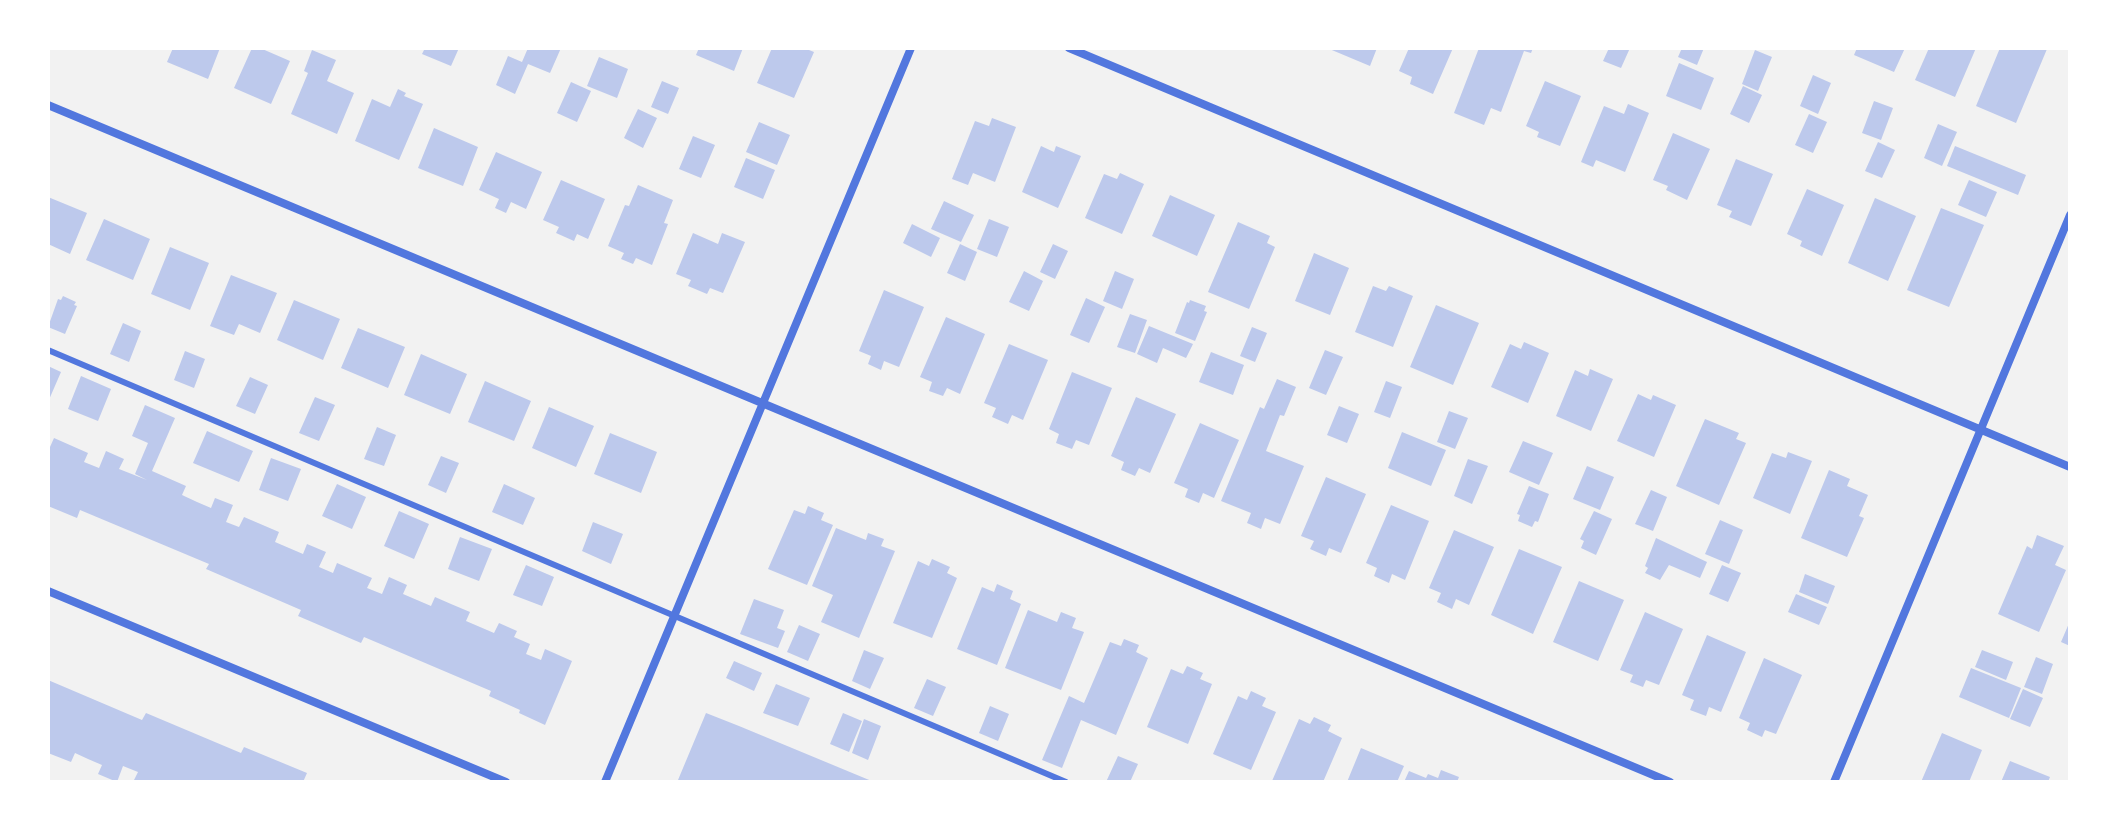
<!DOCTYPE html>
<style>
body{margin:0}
#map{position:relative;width:2118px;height:830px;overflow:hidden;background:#f2f2f2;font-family:"Golos Text",sans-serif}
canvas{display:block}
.frame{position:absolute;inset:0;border:50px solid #fff;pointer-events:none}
</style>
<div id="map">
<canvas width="2118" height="830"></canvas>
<div class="frame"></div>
</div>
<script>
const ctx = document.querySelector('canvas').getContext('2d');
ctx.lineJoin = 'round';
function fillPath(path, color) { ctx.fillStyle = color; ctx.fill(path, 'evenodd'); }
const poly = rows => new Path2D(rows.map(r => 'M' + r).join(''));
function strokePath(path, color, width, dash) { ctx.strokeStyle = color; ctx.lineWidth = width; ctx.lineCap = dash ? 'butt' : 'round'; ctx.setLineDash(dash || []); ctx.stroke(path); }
fillPath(poly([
 [173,48,220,48,208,79,167,62],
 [252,48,260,48,290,61,271,104,234,88],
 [425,48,459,48,451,66,422,54],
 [528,48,561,48,550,73,528,64,515,94,496,85,508,56,522,62],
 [699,48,743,48,734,71,696,55],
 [772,48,804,48,814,52,794,98,757,83],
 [1327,48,1377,48,1370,66],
 [1409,48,1453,48,1433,94,1410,84,1412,77,1399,71],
 [1479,48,1533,48,1531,53,1524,51,1501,112,1491,108,1484,125,1454,113],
 [1609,48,1630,48,1621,68,1603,61],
 [1682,48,1704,48,1697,65,1678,57],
 [1857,48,1905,48,1894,72,1854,55],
 [1929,48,1976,48,1955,97,1915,80],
 [2000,48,2047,49,2016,123,1976,106],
 [312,50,336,60,327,81,354,93,337,134,291,114,308,73,304,71],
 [1755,50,1772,57,1758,91,1742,84],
 [599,57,628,69,617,98,587,86],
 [1679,63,1714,78,1701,110,1666,96],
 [1813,75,1831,83,1818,114,1800,106],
 [662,81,679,88,668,114,651,107],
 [1545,81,1581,96,1560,146,1537,137,1539,132,1526,126],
 [571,82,591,91,577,122,557,113],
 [1743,86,1762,95,1749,123,1730,114],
 [398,89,406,93,404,96,423,104,399,160,355,141,372,99,390,107],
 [1874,101,1893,108,1881,140,1862,133],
 [1628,104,1649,113,1625,172,1596,160,1593,167,1581,162,1604,106,1624,114],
 [638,109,657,118,643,148,624,138],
 [1809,114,1827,122,1813,153,1795,145],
 [992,118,1016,127,995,182,973,173,968,185,952,179,975,121,989,126],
 [759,122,790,135,777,165,746,152],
 [1938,124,1957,132,1942,166,1924,158],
 [434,128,478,147,463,186,418,168],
 [1673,133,1710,149,1687,200,1666,190,1668,186,1653,180],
 [693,136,715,145,701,178,679,169],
 [1878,142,1895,150,1882,178,1865,171],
 [1041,146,1054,152,1056,146,1081,156,1058,208,1022,192],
 [1955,146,2026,175,2018,195,1947,166],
 [496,152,542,172,526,209,511,202,506,213,495,208,499,199,479,190],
 [746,158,775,170,763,199,734,187],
 [1736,159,1773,174,1751,226,1729,217,1732,211,1717,205],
 [1120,173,1144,184,1122,234,1085,218,1104,174,1117,179],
 [561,180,605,199,588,239,577,234,574,241,556,233,559,227,543,220],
 [1969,180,1997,192,1986,217,1958,205],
 [638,185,673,200,664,223,668,224,652,265,636,258,633,264,621,259,624,253,608,246,625,205,629,206],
 [1807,189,1844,205,1822,256,1800,246,1802,241,1787,234],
 [1170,195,1215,215,1197,256,1152,236],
 [48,197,87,213,70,254,48,244],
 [1875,198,1916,216,1888,281,1848,263],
 [944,201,974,215,961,242,931,229],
 [1941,208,1984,225,1949,307,1907,290],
 [104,219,150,239,133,280,86,260],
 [989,219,1009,227,997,257,977,249],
 [1238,222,1270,236,1267,243,1275,247,1249,309,1208,292],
 [912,224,940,238,931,257,903,243],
 [693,233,718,244,722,233,745,242,723,293,710,288,707,294,688,286,691,280,676,274],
 [960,244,977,252,965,281,947,273],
 [1053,244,1068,251,1055,279,1040,272],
 [170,247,209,263,190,310,151,294],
 [1314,253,1349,268,1330,315,1295,301],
 [1024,271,1043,281,1029,311,1009,302],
 [1115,271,1134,279,1122,309,1103,301],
 [231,275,277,293,260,333,239,324,234,335,210,326],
 [1373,286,1386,291,1389,286,1413,296,1393,347,1355,332],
 [884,290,924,307,899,367,884,361,881,370,868,364,871,356,859,351],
 [63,296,76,302,74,305,77,306,65,334,48,327,58,299,61,300],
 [1086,298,1105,307,1089,343,1070,335],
 [294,300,340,319,323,360,277,340],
 [1190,300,1206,306,1204,311,1207,312,1195,341,1175,333,1187,302,1189,303],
 [1436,305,1479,323,1453,385,1410,367],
 [1130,314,1147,320,1135,353,1117,347],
 [946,317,985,334,960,394,947,388,943,396,929,391,932,382,920,377],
 [123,323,141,331,129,362,110,354],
 [1149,326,1193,344,1186,358,1163,348,1157,363,1137,354],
 [1252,327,1267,333,1255,362,1240,356],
 [358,328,405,347,388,388,341,368],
 [1524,342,1549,353,1528,403,1491,387,1510,344,1521,349],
 [1009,344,1048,360,1023,420,1012,415,1008,424,992,417,996,408,984,403],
 [1325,350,1343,357,1326,395,1309,388],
 [185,351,205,359,194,388,174,380],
 [1211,352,1244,365,1233,395,1199,382],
 [421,354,467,374,450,414,404,395],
 [48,366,61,372,48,402],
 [1590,369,1613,379,1591,431,1556,416,1575,370,1588,376],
 [1072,372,1112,388,1089,445,1076,440,1072,449,1056,443,1059,434,1049,429],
 [81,376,111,389,98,421,68,409],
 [250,377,268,385,255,414,236,406],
 [1277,379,1296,387,1284,416,1280,415,1266,451,1304,466,1280,524,1265,518,1261,529,1247,523,1251,513,1221,501,1260,407,1264,409],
 [485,381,531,401,514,441,468,422],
 [1386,381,1402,387,1390,418,1374,412],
 [1638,394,1651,400,1653,395,1676,405,1654,457,1617,441],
 [315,397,335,405,319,441,299,433],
 [1136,397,1176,414,1150,473,1139,468,1135,476,1121,470,1124,462,1111,456],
 [145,405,175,418,152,471,186,486,182,495,197,502,211,508,215,498,233,505,226,522,239,527,244,517,279,532,275,542,303,554,307,544,326,552,319,567,333,573,337,563,372,578,367,588,382,594,389,577,407,585,403,594,431,606,435,597,451,604,470,612,466,621,494,633,499,623,517,631,514,637,530,644,526,654,541,660,545,649,572,661,545,725,519,713,520,710,489,696,491,691,364,637,361,643,298,616,301,610,206,569,209,564,80,510,77,518,48,506,48,447,50,447,54,438,88,453,84,462,99,468,106,451,124,459,119,469,147,480,135,474,148,443,132,436],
 [1339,406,1359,414,1347,443,1327,435],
 [549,407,594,426,576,467,532,448],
 [1449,411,1468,418,1455,449,1437,442],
 [1705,419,1739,433,1736,439,1746,443,1719,505,1676,486],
 [1200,423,1239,440,1214,498,1203,493,1199,503,1185,497,1188,489,1174,483],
 [377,427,396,435,384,466,364,459],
 [207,431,253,451,239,482,193,463],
 [1402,432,1446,450,1431,486,1388,468],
 [610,433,657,452,641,493,594,474],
 [1523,441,1553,453,1539,485,1509,472],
 [1788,452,1812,461,1790,514,1753,498,1772,453,1786,458],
 [441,456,459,463,446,493,428,485],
 [271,458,301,469,288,501,259,490],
 [1468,459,1488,466,1472,504,1454,496],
 [1587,466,1614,477,1600,510,1573,499],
 [1829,470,1850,479,1847,486,1868,495,1859,516,1864,518,1847,557,1801,538],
 [1326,477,1366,494,1341,553,1329,548,1326,556,1310,549,1314,541,1301,536],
 [337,484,366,497,352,529,322,516],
 [504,484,535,498,523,525,492,512],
 [1529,486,1549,494,1538,522,1535,521,1532,527,1518,521,1520,515,1517,514],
 [1651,490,1667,497,1653,531,1635,524],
 [1391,505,1429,521,1405,580,1392,574,1389,583,1374,576,1377,568,1366,563],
 [808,506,824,513,821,520,833,525,807,585,768,569,794,510,805,514],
 [399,511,429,524,414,559,384,546],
 [1594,511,1612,519,1596,555,1581,548,1584,541,1580,539],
 [1720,520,1743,530,1729,564,1705,554],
 [593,522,623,534,611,564,582,551],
 [836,528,866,540,868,533,884,539,881,546,895,551,859,638,821,622,833,595,812,586],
 [1454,530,1494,547,1469,605,1456,599,1452,609,1437,602,1441,593,1429,588],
 [2037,535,2064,546,2055,565,2066,570,2039,632,1998,614,2027,546,2032,549],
 [460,537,492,549,479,581,448,569],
 [1656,538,1707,562,1700,578,1669,565,1660,580,1645,573,1648,568,1645,566],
 [1519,549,1562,567,1533,634,1491,615],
 [932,559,950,567,947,573,957,578,932,638,893,623,918,561,929,566],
 [526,565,554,577,542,606,513,595],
 [1722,565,1741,573,1728,602,1709,594],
 [1805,574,1835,586,1828,604,1799,592],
 [1579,581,1624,600,1598,661,1553,642],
 [997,584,1013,591,1010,599,1021,604,997,665,957,649,982,587,994,592],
 [1796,594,1827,607,1819,625,1788,612],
 [754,599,784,610,777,628,785,631,778,648,740,634],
 [1028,610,1057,622,1061,612,1076,618,1072,628,1084,632,1061,690,1005,668],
 [1645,612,1683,629,1659,685,1646,680,1643,687,1630,682,1633,675,1620,670],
 [2070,621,2070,646,2061,642],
 [799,625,820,634,808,661,787,652],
 [1707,635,1746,652,1721,712,1709,707,1706,716,1690,710,1694,700,1682,695],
 [1124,639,1139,645,1136,652,1148,658,1116,735,1081,720,1062,768,1042,760,1069,696,1084,703,1110,642,1121,646],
 [864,650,884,658,870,689,852,681],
 [1982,650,2013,662,2006,680,1975,667],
 [2036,657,2053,664,2042,694,2024,687],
 [1764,658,1802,675,1776,734,1765,730,1762,737,1747,730,1750,723,1739,718],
 [734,661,762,673,754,691,726,678],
 [1187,666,1203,673,1200,679,1212,684,1188,744,1147,727,1171,669,1183,674],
 [1971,668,2021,688,2009,718,1959,697],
 [927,679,946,687,933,716,914,708],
 [48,680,142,720,146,713,241,753,244,747,307,773,303,782,133,782,138,772,123,766,117,782,98,774,102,765,88,759,75,753,71,762,48,753],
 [776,684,810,698,798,726,763,713],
 [2023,689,2043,698,2030,727,2010,719],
 [1251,691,1266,698,1262,706,1276,712,1251,770,1213,754,1238,696,1247,700],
 [990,706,1009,714,998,741,979,733],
 [706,713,739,726,874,782,678,780],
 [843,713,862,721,849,752,830,744],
 [1314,717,1331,725,1328,731,1342,738,1323,782,1272,781,1299,719,1310,724],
 [864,719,881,726,868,760,852,753],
 [1942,733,1982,750,1969,782,1921,782],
 [1361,748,1404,766,1397,782,1347,782],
 [1118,756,1138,764,1130,782,1106,782],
 [2010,761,2050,777,2048,782,2001,782],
 [1441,770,1459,777,1457,782,1404,782,1409,771,1426,778,1428,774,1438,778]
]), '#bdc9ec');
strokePath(poly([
 [48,350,1066,782]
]), '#5277de', 6);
strokePath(poly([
 [1069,48,2070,467],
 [48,105,1670,782],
 [48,591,506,782],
 [605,782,911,48],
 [1834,782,2070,215]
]), '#5277de', 8);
</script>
